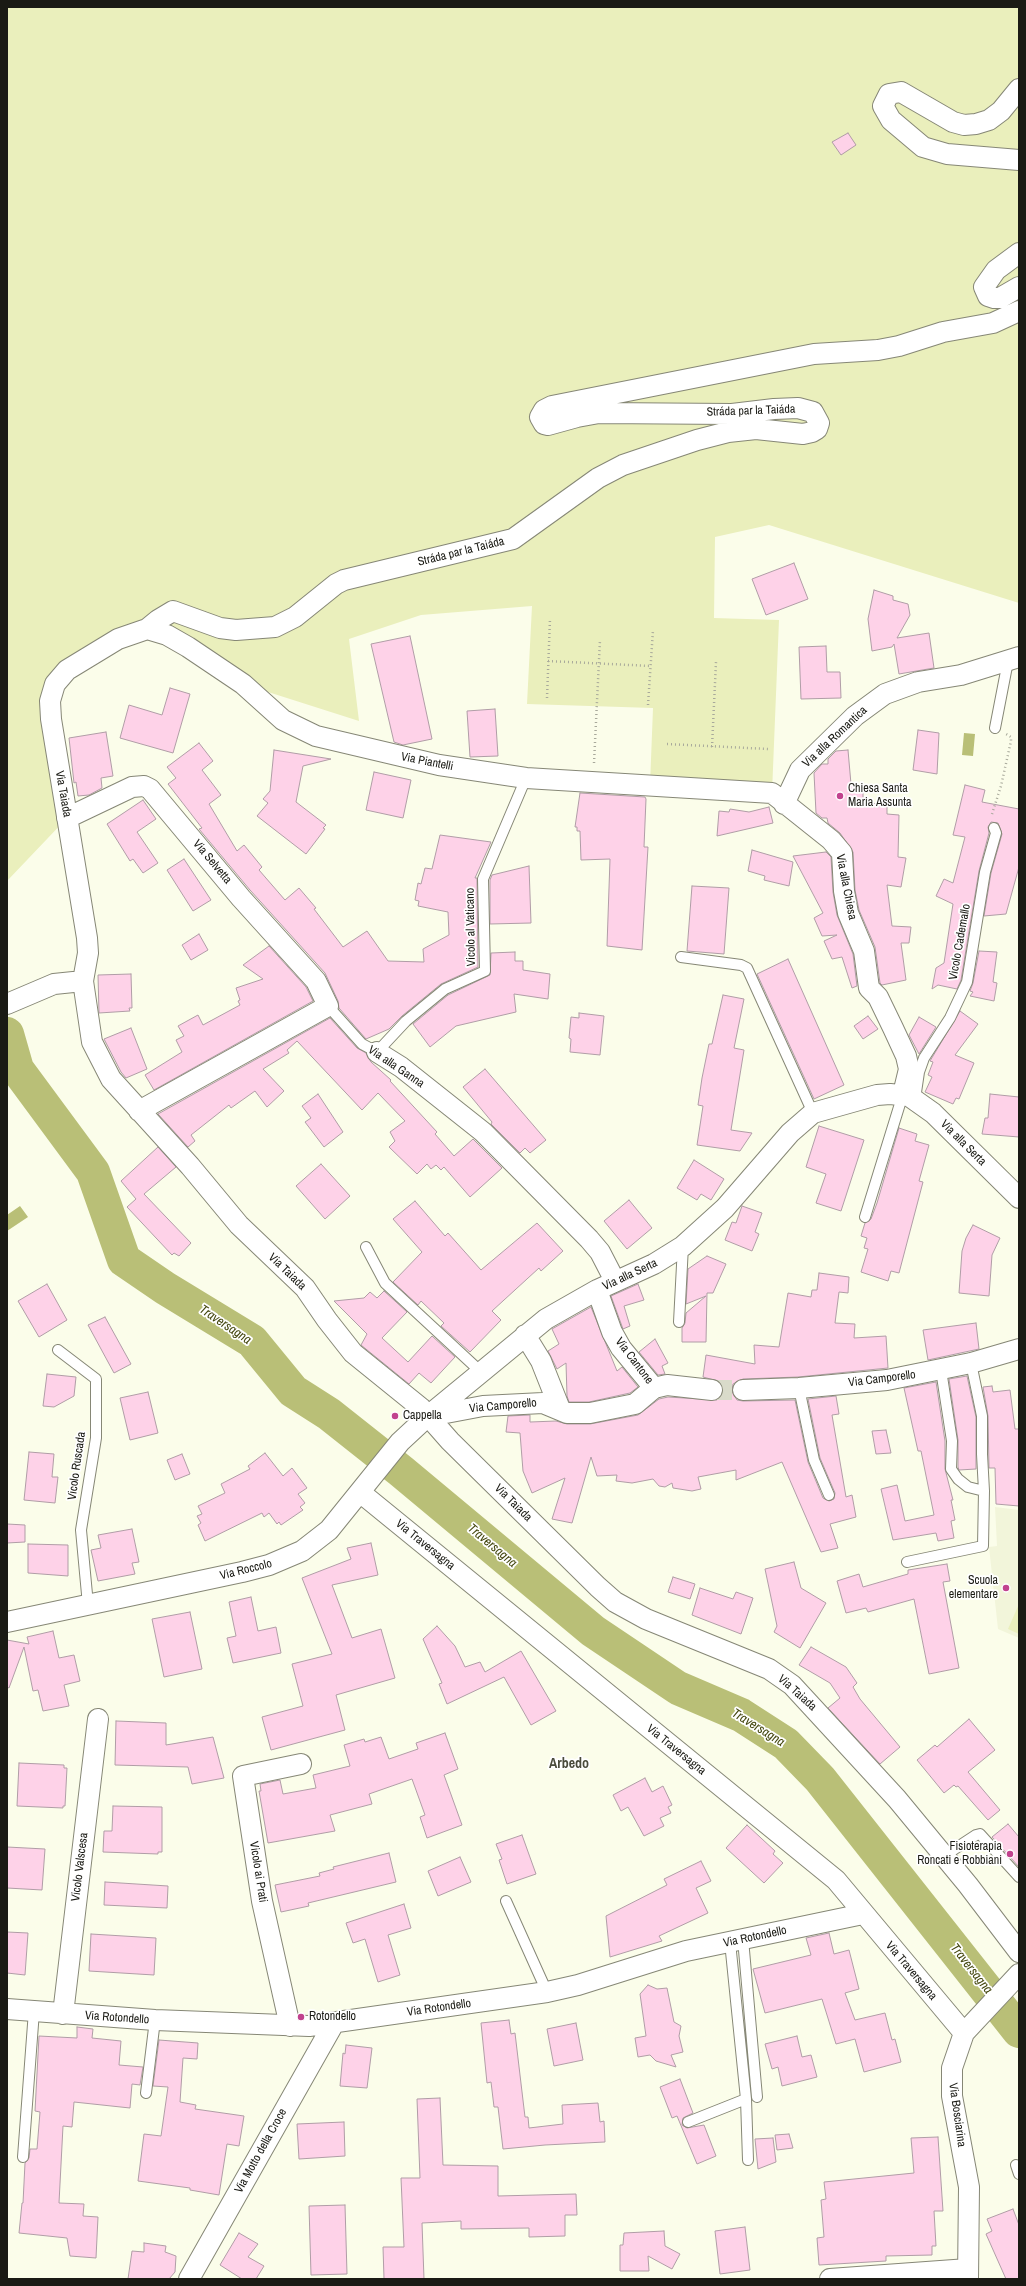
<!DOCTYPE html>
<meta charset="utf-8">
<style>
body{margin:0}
#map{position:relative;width:1026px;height:2286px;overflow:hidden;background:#fbfdea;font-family:"Archivo Narrow",sans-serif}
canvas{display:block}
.frame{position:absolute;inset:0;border:8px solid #1a1a14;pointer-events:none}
</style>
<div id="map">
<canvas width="1026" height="2286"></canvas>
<div class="frame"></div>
</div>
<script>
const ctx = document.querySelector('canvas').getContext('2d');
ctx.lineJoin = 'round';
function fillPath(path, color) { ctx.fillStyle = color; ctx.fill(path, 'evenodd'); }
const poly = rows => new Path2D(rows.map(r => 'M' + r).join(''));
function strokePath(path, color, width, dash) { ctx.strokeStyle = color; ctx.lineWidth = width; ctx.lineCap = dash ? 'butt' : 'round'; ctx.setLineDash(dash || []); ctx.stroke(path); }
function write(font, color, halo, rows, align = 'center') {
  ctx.font = font + ' "Archivo Narrow",sans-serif'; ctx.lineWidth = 3.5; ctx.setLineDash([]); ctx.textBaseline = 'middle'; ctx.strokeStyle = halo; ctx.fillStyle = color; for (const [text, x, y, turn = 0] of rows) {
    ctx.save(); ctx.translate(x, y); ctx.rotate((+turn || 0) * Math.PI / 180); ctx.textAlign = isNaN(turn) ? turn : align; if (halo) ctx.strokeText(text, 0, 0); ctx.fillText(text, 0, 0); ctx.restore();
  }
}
fillPath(poly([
 [995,1507,1019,1510,1019,1638,998,1629,989,1547,997,1546]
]), '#f2f5da');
fillPath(poly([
 [7,7,1019,7,1019,603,769,525,715,537,714,618,779,620,772,793,650,785,653,708,527,704,532,606,421,615,349,639,359,721,243,684,147,629,55,684,67,818,7,881],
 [1019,1604,1019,1634,1008,1629]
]), '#eaefbc');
fillPath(poly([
 [964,733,975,734,973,756,962,755],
 [20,1206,28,1217,7,1231,7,1215]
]), '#b9bf77');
strokePath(poly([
 [7,1034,17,1069,93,1172,124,1260,165,1288,252,1341,293,1391,329,1414,401,1471,593,1631,678,1688,741,1715,786,1744,820,1779,1019,2031]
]), '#b9bf77', 34);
const building = poly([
 [848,133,856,145,841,155,832,142,848,133],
 [794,563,808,599,766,615,752,579,794,563],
 [874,590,893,596,893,600,908,604,910,615,897,638,929,633,934,668,899,674,894,644,892,647,872,651,868,619,874,590],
 [410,636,432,739,403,745,394,742,371,644,410,636],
 [826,646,827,672,840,672,841,698,801,699,799,647,826,646],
 [170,688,190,694,173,753,120,738,129,705,162,715,170,688],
 [495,709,498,756,470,757,467,711,495,709],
 [918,730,939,733,937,774,913,770,918,730],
 [106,732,113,776,101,778,102,788,89,795,78,796,76,782,74,783,69,738,106,732],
 [199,743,213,761,202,770,221,795,209,804,237,851,244,845,262,867,259,870,285,900,299,888,316,908,314,909,343,947,367,931,388,961,424,962,423,949,449,935,448,912,418,906,419,901,415,900,418,883,421,884,425,868,432,869,440,835,491,842,475,878,477,878,478,967,441,984,402,1016,389,1029,366,1039,339,1008,338,1001,325,973,250,890,199,829,202,828,168,784,176,778,167,767,199,743],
 [274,750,331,759,303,766,296,802,326,825,323,828,325,829,306,854,257,816,268,803,263,799,270,791,274,750],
 [848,750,851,784,856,784,856,788,863,789,863,803,887,804,887,814,899,815,898,857,906,858,901,887,887,885,892,926,911,927,909,943,901,943,906,980,882,985,880,983,875,947,859,910,855,890,853,852,840,833,828,823,827,818,822,818,816,813,814,773,822,764,828,764,828,759,836,751,848,750],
 [374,772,411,780,403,818,366,810,374,772],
 [965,785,985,790,982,802,1019,809,1019,867,1006,914,984,916,991,873,1002,834,998,823,991,822,988,827,989,833,979,871,961,980,957,989,938,985,932,989,936,968,944,963,953,904,936,896,944,879,953,883,965,837,953,835,965,785],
 [580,793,645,797,646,799,644,847,648,847,642,950,607,946,610,859,581,860,580,831,577,831,577,827,575,827,580,793],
 [143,800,156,819,137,832,158,863,143,873,133,859,130,861,107,824,143,800],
 [769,807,773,823,717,836,719,811,729,812,730,809,749,812,769,807],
 [752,850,793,862,789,886,764,880,765,876,748,871,752,850],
 [826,852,831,857,833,892,837,915,853,954,857,986,852,988,842,957,832,959,824,941,837,935,822,936,814,918,823,913,793,856,826,852],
 [184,859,211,900,193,911,167,870,184,859],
 [529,866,531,923,490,924,490,880,492,875,529,866],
 [692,886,729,888,724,954,687,951,692,886],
 [199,934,208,950,191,960,182,945,199,934],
 [269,946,306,987,313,1001,154,1090,145,1075,182,1052,176,1040,184,1036,178,1026,198,1015,203,1025,240,1005,238,1001,240,1000,236,988,263,979,243,965,269,946],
 [979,951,997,952,993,982,997,983,994,1001,970,996,973,992,970,991,973,983,979,951],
 [515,952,515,961,523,961,523,970,550,974,548,999,514,994,516,1012,456,1026,430,1047,413,1024,448,995,490,975,491,953,515,952],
 [788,959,844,1085,814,1099,757,974,788,959],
 [131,974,132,1008,129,1008,130,1011,99,1013,98,975,131,974],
 [723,995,744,999,734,1048,744,1050,731,1130,752,1133,740,1151,697,1145,703,1106,698,1105,702,1078,709,1044,712,1044,723,995],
 [960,1011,978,1024,955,1055,974,1063,959,1099,956,1098,953,1104,925,1092,932,1077,928,1075,933,1062,930,1061,960,1011],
 [579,1013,604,1016,600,1055,570,1052,571,1039,569,1038,571,1017,579,1018,579,1013],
 [868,1016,878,1029,863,1039,854,1026,868,1016],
 [919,1017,936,1027,919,1054,909,1035,919,1017],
 [330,1018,357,1048,366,1053,371,1062,391,1080,390,1081,437,1132,435,1134,454,1156,473,1139,502,1168,470,1197,444,1167,441,1170,436,1165,431,1169,427,1164,417,1174,389,1147,395,1141,390,1132,405,1121,378,1093,362,1110,297,1041,287,1050,289,1053,263,1069,284,1091,267,1107,255,1091,231,1108,229,1105,191,1135,195,1141,188,1147,158,1114,330,1018],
 [131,1028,147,1069,126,1078,121,1072,104,1039,131,1028],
 [485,1069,546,1140,530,1153,525,1148,520,1153,491,1124,492,1122,463,1087,485,1069],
 [318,1094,343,1132,324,1147,305,1122,311,1118,302,1106,318,1094],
 [990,1094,1019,1097,1019,1137,982,1134,985,1118,988,1118,990,1094],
 [819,1126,864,1140,841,1211,816,1203,826,1174,806,1167,819,1126],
 [899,1128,917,1134,915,1141,929,1145,919,1181,923,1182,899,1273,891,1271,888,1281,861,1272,868,1249,864,1248,867,1238,861,1236,865,1223,871,1219,877,1203,899,1128],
 [158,1147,176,1167,144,1194,191,1243,179,1256,174,1253,172,1255,127,1207,136,1199,121,1181,158,1147],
 [694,1160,724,1179,711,1200,701,1194,697,1200,677,1188,694,1160],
 [321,1164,350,1196,325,1219,296,1186,321,1164],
 [629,1200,652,1228,627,1249,604,1221,629,1200],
 [415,1201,445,1236,448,1233,481,1270,537,1223,563,1251,541,1271,539,1268,492,1311,501,1320,470,1352,441,1326,444,1323,421,1301,418,1305,393,1282,422,1252,393,1219,415,1201],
 [742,1206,762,1213,755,1232,759,1234,752,1251,725,1240,732,1222,736,1223,742,1206],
 [973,1225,1000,1238,992,1255,989,1296,959,1293,962,1251,966,1238,973,1225],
 [707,1256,726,1264,713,1293,707,1293,706,1342,682,1342,682,1328,685,1323,686,1313,706,1296,686,1304,688,1269,707,1256],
 [819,1273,849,1277,848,1293,839,1292,835,1323,855,1324,854,1338,886,1336,888,1368,798,1377,743,1379,733,1384,732,1391,737,1400,743,1401,795,1400,808,1462,823,1498,829,1501,834,1499,835,1493,820,1458,808,1399,836,1396,839,1414,832,1415,846,1497,852,1495,856,1517,830,1524,838,1548,821,1552,782,1462,736,1480,736,1470,698,1477,701,1489,692,1491,673,1488,672,1483,665,1487,659,1486,653,1479,632,1483,616,1481,617,1475,597,1476,591,1457,572,1523,552,1519,565,1478,532,1493,523,1471,520,1433,506,1432,508,1416,530,1415,530,1422,556,1421,567,1424,590,1424,638,1415,659,1399,668,1397,717,1400,723,1392,723,1386,718,1381,703,1377,706,1355,755,1364,754,1345,779,1347,788,1293,811,1297,812,1290,817,1290,819,1273],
 [47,1284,67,1320,39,1337,18,1301,47,1284],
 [638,1284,644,1300,624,1306,630,1326,623,1329,611,1296,638,1284],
 [384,1291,407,1312,382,1338,408,1362,432,1336,455,1357,431,1383,419,1373,409,1384,361,1345,367,1334,334,1301,364,1298,370,1292,377,1298,384,1291],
 [591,1307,617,1371,622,1367,638,1387,630,1393,589,1402,569,1402,567,1396,566,1363,557,1369,548,1351,559,1344,552,1329,591,1307],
 [105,1317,131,1364,114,1373,88,1325,105,1317],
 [976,1323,979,1349,928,1360,923,1330,976,1323],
 [655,1339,668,1363,662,1366,665,1374,658,1375,639,1352,655,1339],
 [47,1374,76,1377,74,1396,54,1407,43,1406,47,1374],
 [967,1376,976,1417,976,1469,959,1470,958,1467,958,1440,949,1379,967,1376],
 [936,1382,945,1441,945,1469,953,1500,951,1500,955,1520,951,1521,954,1538,938,1541,936,1533,893,1540,881,1489,897,1485,905,1521,934,1515,921,1451,918,1451,904,1388,936,1382],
 [992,1386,993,1392,1010,1390,1015,1429,1019,1429,1019,1506,996,1504,995,1468,989,1468,988,1416,983,1387,992,1386],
 [148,1392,158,1433,130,1440,120,1398,148,1392],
 [886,1430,891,1453,876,1454,872,1431,886,1430],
 [29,1452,54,1454,52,1477,58,1477,55,1503,24,1500,29,1452],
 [265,1453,283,1476,292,1468,307,1488,298,1494,305,1503,300,1507,303,1510,281,1525,279,1522,277,1524,269,1513,264,1517,262,1513,205,1541,198,1525,201,1523,197,1516,202,1514,198,1506,225,1493,221,1484,250,1469,248,1466,265,1453],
 [182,1454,190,1474,175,1480,167,1460,182,1454],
 [7,1524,25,1525,25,1542,7,1543,7,1524],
 [132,1529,139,1562,132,1563,135,1574,98,1581,91,1550,101,1548,98,1535,132,1529],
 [371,1543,378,1575,332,1585,352,1638,381,1629,395,1678,336,1695,345,1730,271,1750,262,1717,303,1706,292,1664,332,1654,302,1578,351,1559,347,1548,371,1543],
 [28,1544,68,1545,68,1576,28,1573,28,1544],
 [794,1562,801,1588,826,1603,800,1648,774,1632,777,1626,765,1569,794,1562],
 [947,1564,950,1581,943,1582,959,1668,929,1674,914,1599,868,1612,866,1608,846,1613,837,1581,859,1574,863,1587,908,1574,908,1570,947,1564],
 [673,1577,695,1584,690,1599,668,1592,673,1577],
 [700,1588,733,1599,736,1592,753,1598,741,1634,692,1615,700,1588],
 [251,1597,258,1631,276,1627,281,1653,233,1663,227,1638,236,1636,229,1602,251,1597],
 [190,1612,202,1669,164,1677,152,1619,190,1612],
 [437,1626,455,1646,465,1667,480,1662,485,1672,521,1651,556,1711,531,1725,504,1677,447,1704,439,1684,442,1683,423,1639,437,1626],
 [53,1631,59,1658,74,1655,80,1681,64,1685,69,1706,43,1711,38,1690,33,1691,24,1647,9,1688,7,1687,7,1640,29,1644,27,1637,53,1631],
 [811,1647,846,1667,857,1683,853,1687,860,1699,900,1747,880,1764,828,1708,840,1698,830,1683,799,1665,811,1647],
 [969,1719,995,1750,968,1772,1000,1810,988,1820,958,1786,956,1787,954,1785,944,1793,917,1760,935,1745,937,1747,969,1719],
 [116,1721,166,1723,166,1745,213,1737,224,1778,192,1784,188,1767,115,1765,116,1721],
 [445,1733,458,1769,444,1775,462,1825,427,1838,420,1817,425,1815,412,1779,369,1794,372,1804,330,1815,335,1831,268,1843,259,1791,261,1791,260,1784,280,1780,283,1794,316,1788,313,1775,350,1766,344,1745,364,1739,365,1742,381,1737,389,1759,418,1749,416,1743,445,1733],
 [19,1763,64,1765,64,1768,67,1768,65,1806,63,1806,63,1808,17,1806,19,1763],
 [645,1778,652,1792,663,1786,672,1805,668,1807,671,1813,660,1818,664,1826,644,1836,628,1807,621,1811,613,1795,645,1778],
 [113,1806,162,1807,162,1852,158,1852,158,1854,103,1852,104,1831,112,1831,113,1806],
 [1008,1824,1019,1837,1019,1867,992,1837,1008,1824],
 [747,1825,775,1851,773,1854,783,1863,764,1883,726,1848,747,1825],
 [522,1835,536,1874,507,1884,499,1860,502,1859,496,1844,522,1835],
 [7,1847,45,1849,42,1890,7,1888,7,1847],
 [389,1853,396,1882,308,1903,309,1906,281,1912,275,1885,320,1876,319,1873,334,1869,333,1867,389,1853],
 [460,1857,471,1882,438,1896,428,1871,460,1857],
 [701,1861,711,1881,696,1888,708,1913,659,1936,662,1941,610,1957,606,1916,667,1885,664,1879,701,1861],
 [105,1882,168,1886,167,1908,104,1905,105,1882],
 [404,1904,411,1928,388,1935,400,1975,378,1982,365,1939,353,1943,346,1923,404,1904],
 [7,1932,28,1933,25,1975,7,1973,7,1932],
 [829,1933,834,1954,849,1950,859,1989,845,1993,855,2020,885,2013,892,2040,895,2039,901,2062,864,2072,855,2039,836,2044,822,1999,765,2013,753,1969,811,1955,806,1938,829,1933],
 [91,1934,156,1938,154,1975,89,1971,91,1934],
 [648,1985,657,1989,667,1988,674,2022,681,2026,679,2036,683,2052,671,2055,676,2067,656,2061,650,2055,638,2057,635,2038,646,2036,640,1994,648,1985],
 [509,2020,511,2034,515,2033,525,2117,528,2117,529,2128,563,2124,562,2105,598,2103,600,2122,604,2121,605,2142,545,2145,503,2149,498,2107,494,2107,491,2082,487,2083,481,2023,509,2020],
 [576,2023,583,2060,554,2066,547,2029,576,2023],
 [77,2027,93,2029,92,2038,121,2041,119,2065,143,2067,140,2085,132,2084,130,2108,74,2102,72,2127,63,2126,59,2203,84,2204,83,2216,98,2217,96,2258,70,2256,67,2238,19,2233,22,2203,23,2203,25,2163,29,2158,30,2149,37,2149,40,2112,35,2111,39,2036,77,2038,77,2027],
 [797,2036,802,2057,811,2055,817,2077,782,2086,778,2067,772,2069,765,2044,797,2036],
 [159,2040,198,2043,197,2059,183,2058,180,2102,196,2105,195,2109,244,2116,239,2146,227,2144,219,2195,190,2190,190,2188,138,2181,144,2134,161,2136,168,2087,153,2086,159,2040],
 [346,2045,372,2048,367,2088,340,2086,343,2053,345,2054,346,2045],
 [680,2079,693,2113,683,2118,682,2125,687,2128,704,2125,716,2156,697,2164,677,2116,672,2118,660,2087,680,2079],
 [440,2098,443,2165,498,2166,498,2196,576,2194,577,2215,565,2215,565,2236,529,2237,529,2228,461,2229,461,2221,422,2223,424,2279,384,2279,383,2247,404,2247,401,2178,420,2178,417,2099,440,2098],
 [344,2122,345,2156,299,2159,297,2124,344,2122],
 [789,2134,793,2148,777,2150,775,2135,789,2134],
 [938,2137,943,2211,934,2211,936,2246,932,2246,932,2255,886,2256,886,2261,819,2265,817,2238,824,2237,821,2200,826,2199,824,2182,914,2173,911,2138,938,2137],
 [773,2138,776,2162,758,2169,755,2139,773,2138],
 [345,2205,347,2274,311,2275,309,2206,345,2205],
 [1013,2209,1019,2225,1019,2279,1006,2279,986,2234,992,2231,987,2219,1013,2209],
 [745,2227,750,2270,720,2274,715,2231,745,2227],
 [664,2231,665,2246,680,2254,672,2269,648,2256,649,2271,620,2271,620,2245,623,2245,624,2233,664,2231],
 [239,2233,258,2244,248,2257,264,2266,256,2279,242,2279,220,2265,239,2233],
 [144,2243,166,2246,165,2252,176,2256,175,2272,169,2279,128,2279,132,2251,144,2252,144,2243]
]);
fillPath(building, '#fed2e8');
strokePath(building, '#b09da6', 1);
strokePath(poly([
 [712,1390,743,1390]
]), '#d9dbca', 20, [20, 10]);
const lane = poly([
 [995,728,1008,661],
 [681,957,741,965,747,968,813,1113],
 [328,1006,362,1044,377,1052,406,1021,445,989,485,971,483,879,526,778],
 [915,1099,919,1072,924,1058,950,1018,967,982,985,872,996,833,994,828],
 [865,1217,903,1094],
 [366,1247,385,1283,481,1372],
 [679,1322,683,1246],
 [58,1350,96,1379,96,1438,81,1530,88,1605],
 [971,1363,982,1416,982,1454,984,1491],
 [799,1388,814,1460,829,1495],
 [907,1562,983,1546,984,1491,968,1487,958,1479,951,1469,952,1441,941,1370],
 [944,1856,976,1835,980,1834,1019,1877],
 [506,1901,547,1992],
 [743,1939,757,2097],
 [730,1942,746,2099,748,2160],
 [146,2093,155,2020],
 [688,2122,746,2099],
 [23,2157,34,2011],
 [1016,2165,1019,2174]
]);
const street = poly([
 [1019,89,1001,111,989,120,976,124,964,125,953,122,901,92,889,94,883,106,891,120,923,147,947,154,1019,160],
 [1019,253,996,270,984,287,988,296,994,298,1000,298,1019,287],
 [147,629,158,620,173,611,220,628,236,630,275,627,295,617,336,584,344,580,513,539,598,478,623,465,697,440,728,432,756,429,803,434,812,432,817,429,819,423,813,412,798,408,774,409,732,414,599,413,577,417,548,425,544,424,540,417,544,410,552,406,814,354,878,350,899,346,943,332,993,323,1019,311],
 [784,804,800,770,855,716,885,694,918,682,961,675,1019,657],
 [67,818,132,787,144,786,150,789,241,898,316,981,328,1006,139,1111],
 [83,981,88,953,87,938,51,719,50,701,55,684,67,670,118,639,147,629,167,635,188,647,243,684,283,720,316,736,439,765,526,778,772,793,831,840,842,853,844,891,848,913,864,951,869,988,878,997,893,1028,906,1056,909,1069,903,1094],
 [7,1004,54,984,83,981,92,1042,111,1079,190,1166,239,1225,305,1288,327,1320,353,1353,421,1408,450,1441,598,1587,615,1602,646,1619,769,1669,792,1685,897,1799,968,1885,1019,1952],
 [377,1052,401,1067,483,1132,589,1239,600,1252,615,1281],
 [597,1290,612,1332,621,1348,654,1388],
 [525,1335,541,1361,560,1409],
 [743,1390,799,1388,887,1380,971,1363,1019,1349],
 [430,1416,483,1406,543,1403,567,1413,590,1413,635,1404,654,1388,667,1385,712,1390],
 [361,1493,836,1880,964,2033],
 [7,1622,242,1572,269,1565,302,1551,329,1530,400,1442,428,1416,546,1319,597,1290,654,1264,683,1246,725,1208,790,1133,813,1113,877,1095,890,1094,909,1096,933,1113,1019,1198],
 [7,2009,155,2020,309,2026,547,1992,578,1985,686,1951,863,1914],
 [63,2014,98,1719],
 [290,2026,262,1901,243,1776,301,1764],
 [189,2279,334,2023],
 [830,2279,968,2269],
 [968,2279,969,2187,952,2096,952,2068,964,2033,1019,1974]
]);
strokePath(lane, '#868776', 12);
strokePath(street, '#868776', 22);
strokePath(poly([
 [548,661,651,666],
 [547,698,550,619],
 [648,705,653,630],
 [667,744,768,749],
 [712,747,716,662],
 [594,763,600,640],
 [992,814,1001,786,1011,741,1011,737,1006,734]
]), '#a8a99b', 2.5, [1, 3]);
strokePath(lane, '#fff', 10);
strokePath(street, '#fff', 20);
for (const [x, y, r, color] of [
 [840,796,4,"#c1428e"],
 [395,1416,4,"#c1428e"],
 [1006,1588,4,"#c1428e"],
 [1010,1854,4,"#c1428e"],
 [301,2017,4,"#c1428e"]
]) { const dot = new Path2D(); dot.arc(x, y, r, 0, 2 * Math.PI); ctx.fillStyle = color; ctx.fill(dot); strokePath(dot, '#fff', 1.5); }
write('12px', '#1a1a14', '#fff', [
 ["Stráda par la Taiáda",751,411,-2],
 ["Stráda par la Taiáda",461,552,-14],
 ["Via alla Romantica",835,737,-43],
 ["Via Piantelli",427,762,11],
 ["Via Taiada",63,794,80],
 ["Via Selvetta",212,862,50],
 ["Via alla Chiesa",846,887,79],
 ["Vicolo al Vaticano",471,927,-91],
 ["Vicolo Cademallo",960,942,-80],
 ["Via alla Ganna",396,1067,34],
 ["Via alla Serta",963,1143,45],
 ["Via Taiada",287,1272,44],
 ["Via alla Serta",630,1275,-25],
 ["Via Cantone",634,1361,53],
 ["Via Camporello",882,1379,-7],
 ["Via Camporello",503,1406,-5],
 ["Vicolo Ruscada",77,1466,-82],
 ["Via Taiada",513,1503,45],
 ["Via Traversagna",425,1545,39],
 ["Via Roccolo",246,1570,-14],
 ["Via Taiada",797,1693,42],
 ["Via Traversagna",676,1750,39],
 ["Vicolo Valscesa",80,1867,-83],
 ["Vicolo ai Prati",258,1872,81],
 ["Via Rotondello",755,1937,-12],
 ["Via Traversagna",911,1971,50],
 ["Via Rotondello",439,2008,-8],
 ["Via Rotondello",117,2018,4],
 ["Via Bosciarina",957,2115,82],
 ["Via Motto della Croce",261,2151,-61]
]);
write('12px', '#1a1a14', '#fff', [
 ["Chiesa Santa",848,789],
 ["Maria Assunta",848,803],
 ["Cappella",403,1416],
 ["Scuola",998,1581,"right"],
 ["elementare",998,1595,"right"],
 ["Fisioterapia",1002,1847,"right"],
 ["Roncati e Robbiani",1002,1861,"right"],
 ["Rotondello",309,2017]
], 'left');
write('italic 13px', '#43460e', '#fff', [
 ["Traversagna",225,1325,34],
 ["Traversagna",492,1546,40],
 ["Traversagna",758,1728,32],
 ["Traversagna",971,1969,52]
]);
write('bold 14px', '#4a4b3c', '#fff', [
 ["Arbedo",569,1764]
]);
</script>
